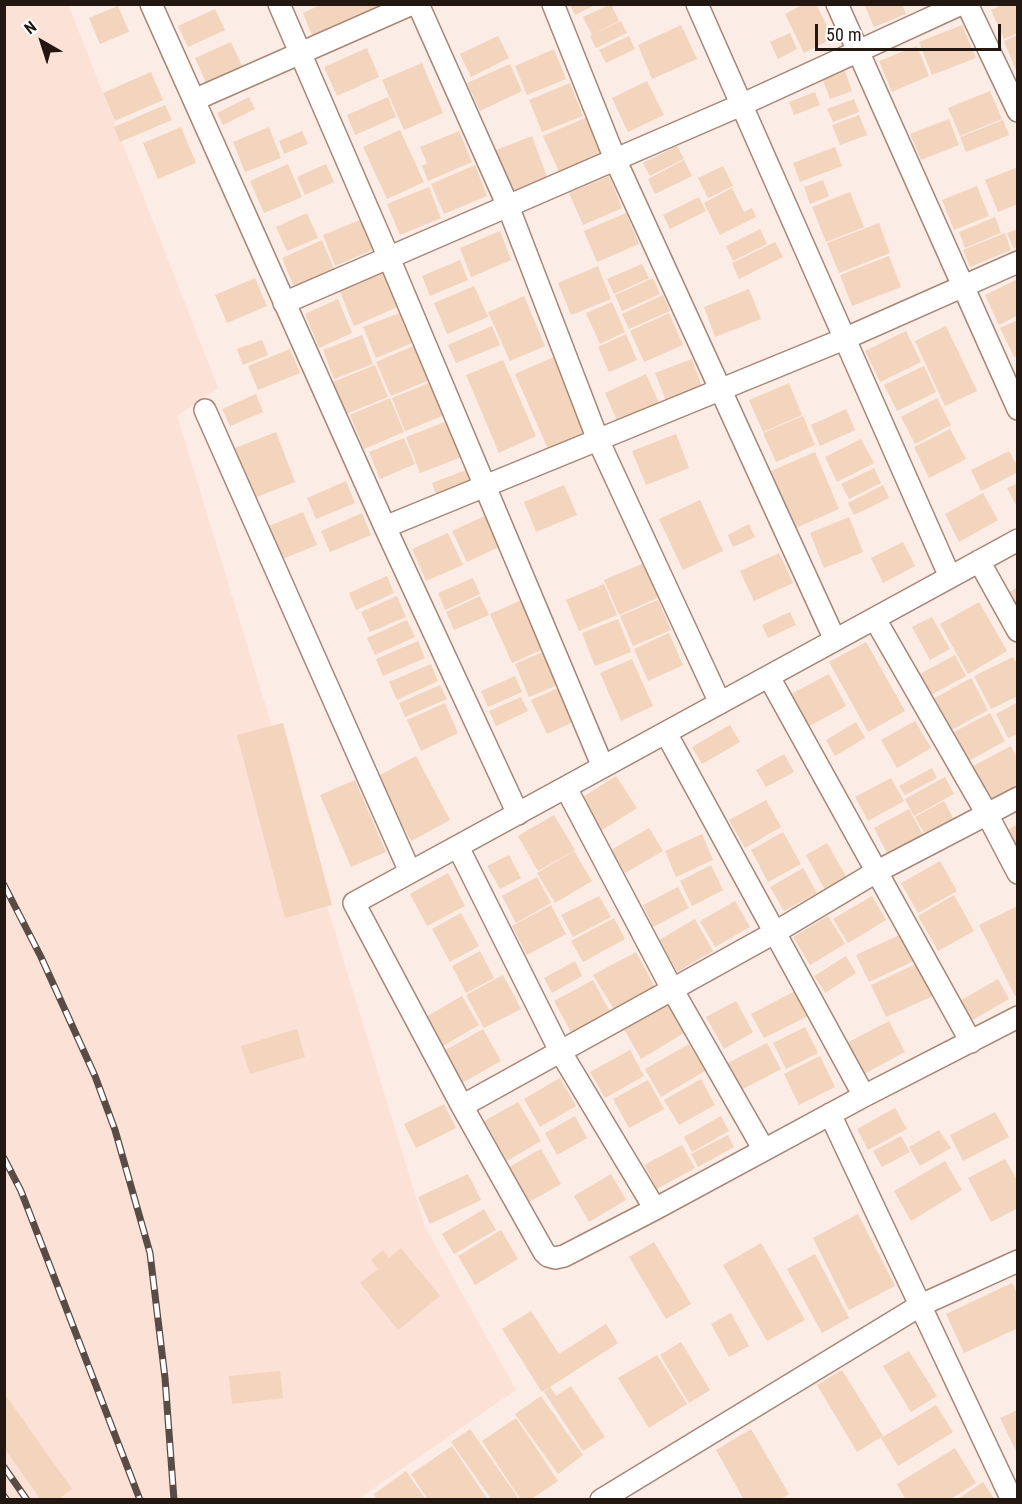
<!DOCTYPE html>
<style>
body{margin:0}
#map{position:relative;width:1022px;height:1504px;overflow:hidden;background:#fbece5;font-family:"Roboto Condensed",sans-serif}
canvas{display:block}
.frame{position:absolute;inset:0;border:6px solid #231711;pointer-events:none}
.north{position:absolute;left:12px;top:12px;width:60px;height:60px;-webkit-text-stroke:4px #fff;paint-order:stroke;rotate:321deg;font-size:16px;font-weight:700;line-height:24px;text-align:center;color:#231711}
.north::after{content:'';display:block;margin:auto;width:21px;height:27px;background:#231711;clip-path:polygon(50% 0,100% 100%,50% 72%,0 100%)}
.scale{position:absolute;left:815px;top:24px;width:186px;height:27px;box-sizing:border-box;border:3px solid #231711;border-top:0;padding-left:8px;font-size:18px;line-height:21px;white-space:nowrap;color:#231711;-webkit-text-stroke:4px #fff;paint-order:stroke}
</style>
<div id="map">
<canvas width="1022" height="1504"></canvas>
<div class="frame"></div>
<div class="north">N</div>
<div class="scale">50 m</div>
</div>
<script>
const ctx = document.querySelector('canvas').getContext('2d');
ctx.lineJoin = 'round';
function fillPath(path, color) { ctx.fillStyle = color; ctx.fill(path, 'evenodd'); }
const poly = rows => new Path2D(rows.map(r => 'M' + r).join(''));
function strokePath(path, color, width, dash) { ctx.strokeStyle = color; ctx.lineWidth = width; ctx.lineCap = dash ? 'butt' : 'round'; ctx.setLineDash(dash || []); ctx.stroke(path); }
fillPath(poly([
 [68,4,218,388,177,416,425,1227,516,1390,358,1499,5,1500,4,5]
]), '#fce1d6');
fillPath(poly([
 [322,4,392,4,314,40,303,13],
 [570,4,597,4,575,15],
 [611,4,619,21,592,35,583,17],
 [804,4,816,4,833,38,804,53,785,14],
 [864,4,902,4,906,14,874,27],
 [1004,4,1018,4,1018,33,1004,39,991,10],
 [118,6,129,32,100,44,89,18],
 [215,9,225,30,188,47,178,26],
 [621,21,627,33,596,48,590,36],
 [681,25,697,59,652,79,638,45],
 [962,25,976,58,932,75,919,42],
 [790,33,797,49,778,59,770,42],
 [1018,35,1018,73,1017,73,1004,41],
 [498,36,509,58,471,77,460,54],
 [629,36,635,49,606,63,599,50],
 [231,42,242,66,206,83,195,58],
 [917,46,929,76,892,92,879,61],
 [367,48,379,77,337,96,324,67],
 [554,49,566,79,527,95,515,66],
 [422,63,443,113,404,130,382,80],
 [510,64,522,91,480,111,467,83],
 [843,66,852,91,830,99,821,75],
 [151,72,163,100,115,121,103,93],
 [647,81,664,115,628,132,612,98],
 [570,83,583,116,542,132,529,100],
 [990,91,1002,119,960,136,948,108],
 [815,92,820,105,794,115,789,102],
 [249,97,255,109,223,125,217,113],
 [388,97,396,117,355,135,347,115],
 [854,99,859,112,833,122,827,109],
 [165,105,172,120,120,142,114,127],
 [859,115,867,135,840,145,832,125],
 [590,116,606,154,560,174,543,136],
 [949,119,959,145,921,160,910,134],
 [1003,120,1009,135,966,152,960,137],
 [181,127,196,163,158,179,143,143],
 [269,127,281,158,245,172,233,142],
 [400,130,424,182,387,199,363,147],
 [302,131,308,144,284,154,279,141],
 [459,131,472,162,428,181,422,166,427,163,420,147],
 [532,136,548,180,513,193,496,150],
 [677,146,684,159,650,176,643,163],
 [835,147,842,166,800,182,793,163],
 [684,160,692,176,655,194,648,179],
 [288,164,302,197,264,213,250,181],
 [326,164,334,182,305,195,297,177],
 [475,165,487,196,444,214,431,184],
 [723,166,733,186,708,198,698,178],
 [1018,167,1018,204,998,212,985,180],
 [609,176,622,208,583,225,569,193],
 [823,180,829,196,810,204,804,187],
 [977,186,989,216,954,230,942,200],
 [429,187,441,218,400,235,387,204],
 [732,188,744,212,752,208,756,217,720,235,704,203],
 [850,192,864,227,826,242,812,207],
 [699,197,706,211,670,229,663,215],
 [307,213,318,238,287,251,276,227],
 [626,213,639,244,597,262,584,231],
 [995,217,1001,233,965,248,959,232],
 [365,218,377,248,335,266,323,235],
 [879,223,890,253,839,273,827,243],
 [760,229,767,244,733,261,726,246],
 [1018,229,1018,247,1014,249,1007,233],
 [500,231,511,260,471,277,460,248],
 [1005,233,1011,250,970,267,963,250],
 [322,240,334,269,294,287,282,258],
 [775,242,783,257,739,279,732,263],
 [889,256,901,287,852,306,840,275],
 [460,260,468,280,430,296,422,276],
 [642,264,649,278,614,294,607,279],
 [598,266,611,299,571,315,558,283],
 [386,267,402,305,354,326,338,287],
 [255,278,267,306,227,323,215,295],
 [653,278,660,294,622,311,615,295],
 [1018,279,1018,315,999,325,985,295],
 [474,286,488,317,447,334,434,303],
 [749,289,761,319,715,337,704,307],
 [663,295,670,311,629,329,622,314],
 [524,296,545,346,510,361,488,312],
 [338,299,352,333,319,348,305,314],
 [612,302,625,332,600,344,586,313],
 [405,311,417,341,376,358,363,327],
 [669,313,683,345,644,362,630,331],
 [1018,320,1018,356,1014,357,1000,328],
 [492,326,500,345,456,363,448,345],
 [946,326,977,391,945,406,915,341],
 [906,331,921,362,880,382,865,351],
 [626,334,637,360,609,372,598,347],
 [362,335,373,364,334,379,323,350],
 [262,340,268,355,243,365,237,349],
 [418,344,432,379,391,396,376,362],
 [290,349,300,373,258,390,248,366],
 [556,356,588,431,548,449,515,374],
 [692,359,702,387,666,401,655,373],
 [503,360,536,436,499,453,466,375],
 [375,365,388,397,346,414,333,382],
 [924,366,936,392,897,411,884,385],
 [646,374,660,405,618,423,605,393],
 [434,381,447,414,405,431,392,398],
 [789,383,802,415,763,432,749,400],
 [256,394,263,412,230,426,222,409],
 [390,398,404,432,364,449,350,415],
 [937,398,951,425,915,444,901,417],
 [846,409,855,430,820,446,811,425],
 [803,416,815,445,776,462,763,433],
 [450,420,464,456,420,473,406,437],
 [950,429,966,459,929,478,914,447],
 [276,432,295,482,254,498,235,448],
 [676,434,689,468,646,485,632,451],
 [404,438,415,464,380,479,369,452],
 [861,439,874,463,837,482,825,457],
 [1009,451,1018,467,1018,472,981,491,971,470],
 [815,452,839,509,796,528,771,471],
 [874,468,881,483,849,499,841,484],
 [469,469,475,484,438,499,432,483],
 [346,481,355,503,316,519,307,498],
 [1018,483,1018,509,1007,488],
 [564,485,577,515,536,532,524,502],
 [883,485,889,498,854,515,848,503],
 [983,493,998,520,959,542,945,514],
 [700,500,723,551,683,570,659,519],
 [303,512,317,545,280,560,266,527],
 [362,513,371,535,330,552,321,531],
 [489,514,503,545,467,562,452,531],
 [849,517,863,552,824,568,810,533],
 [749,524,755,537,733,547,728,535],
 [448,533,463,565,426,581,412,549],
 [903,542,915,566,883,583,871,558],
 [779,553,793,583,754,601,740,571],
 [644,563,659,597,619,615,604,580],
 [387,576,394,593,356,610,349,593],
 [473,578,480,594,445,610,438,593],
 [604,584,617,615,579,631,566,600],
 [1018,587,1018,609,1009,592],
 [397,596,406,617,370,632,361,612],
 [480,596,489,615,454,630,446,612],
 [524,599,546,648,512,663,490,614],
 [658,600,671,630,633,646,620,616],
 [979,602,1007,651,968,674,940,624],
 [790,612,796,625,768,638,762,625],
 [932,617,950,649,930,660,912,627],
 [618,619,631,652,595,666,582,633],
 [407,620,415,637,375,655,367,638],
 [669,633,683,665,648,681,634,649],
 [418,641,425,658,383,676,376,659],
 [866,642,905,711,868,732,829,662],
 [545,651,560,684,529,697,515,664],
 [955,655,966,676,927,697,916,676],
 [1013,657,1018,666,1018,696,991,709,974,676],
 [632,659,653,706,621,721,600,673],
 [431,664,438,681,397,700,389,682],
 [829,674,846,706,806,728,789,695],
 [515,676,522,692,488,707,481,691],
 [971,678,988,710,950,731,933,699],
 [440,685,447,699,405,717,399,703],
 [560,687,575,721,547,734,531,700],
 [521,697,528,711,496,726,489,711],
 [1018,702,1018,734,1008,738,996,714],
 [445,703,458,733,421,751,407,720],
 [990,713,1005,741,967,762,952,733],
 [915,721,931,748,897,768,881,740],
 [856,722,865,738,835,756,826,740],
 [283,723,332,905,285,918,237,735],
 [730,725,740,742,702,764,692,747],
 [1011,746,1018,760,1018,786,990,800,973,766],
 [784,754,794,772,766,787,756,770],
 [416,756,450,820,411,841,376,777],
 [932,768,937,778,905,795,899,786],
 [616,776,637,808,599,832,578,800],
 [945,777,954,794,914,816,905,799],
 [891,778,904,801,868,821,855,797],
 [355,780,386,852,351,867,320,795],
 [766,800,781,827,745,848,729,820],
 [944,801,953,818,924,833,915,817],
 [909,809,923,835,887,853,874,828],
 [554,815,575,850,538,871,518,836],
 [1018,824,1018,848,1007,830],
 [649,828,663,851,625,873,611,850],
 [783,832,801,864,768,882,751,850],
 [702,834,713,860,676,877,665,851],
 [827,843,847,878,825,890,806,855],
 [574,851,592,881,555,903,537,873],
 [509,855,521,878,500,889,487,866],
 [940,861,957,891,918,913,901,883],
 [711,865,723,890,692,906,680,881],
 [803,868,817,893,784,911,770,887],
 [448,873,465,906,427,926,410,894],
 [537,877,551,903,516,923,502,896],
 [678,887,689,908,653,927,643,905],
 [954,895,974,931,938,951,918,916],
 [599,896,611,917,573,937,561,915],
 [872,896,886,920,848,943,833,919],
 [735,901,750,927,715,947,700,921],
 [551,905,566,934,527,955,512,926],
 [1018,906,1018,994,1015,996,979,925],
 [461,913,479,946,450,962,432,929],
 [828,916,845,944,810,965,793,937],
 [614,918,625,939,583,962,571,941],
 [695,919,713,951,677,972,659,940],
 [906,932,918,959,869,982,856,955],
 [480,951,494,978,466,993,452,966],
 [636,952,656,989,615,1011,593,975],
 [846,956,856,973,825,993,814,976],
 [575,961,582,976,552,993,544,978],
 [918,963,933,996,886,1017,871,985],
 [503,975,521,1009,484,1028,466,995],
 [998,979,1009,999,969,1022,958,1002],
 [593,980,611,1014,572,1034,554,1001],
 [797,990,810,1015,764,1038,751,1014],
 [462,996,479,1025,443,1046,426,1017],
 [736,1001,753,1032,724,1049,706,1017],
 [667,1003,684,1033,641,1059,624,1029],
 [889,1021,905,1052,864,1074,847,1043],
 [805,1027,818,1053,786,1069,773,1043],
 [297,1029,305,1057,250,1074,241,1046],
 [483,1029,501,1061,462,1083,444,1051],
 [767,1043,781,1069,741,1090,728,1063],
 [689,1044,705,1071,661,1097,645,1069],
 [630,1050,644,1076,605,1098,590,1072],
 [820,1056,835,1087,799,1105,784,1074],
 [560,1078,576,1106,540,1127,524,1099],
 [701,1079,715,1105,679,1125,664,1100],
 [648,1080,664,1109,629,1128,613,1099],
 [518,1102,541,1141,507,1161,484,1121],
 [444,1104,456,1128,416,1148,404,1124],
 [895,1108,907,1129,868,1150,857,1129],
 [995,1112,1009,1137,963,1161,950,1135],
 [575,1116,587,1138,557,1155,545,1133],
 [721,1116,729,1131,692,1152,684,1137],
 [939,1130,951,1148,920,1166,909,1147],
 [728,1135,734,1147,698,1167,691,1154],
 [901,1136,910,1152,882,1167,873,1151],
 [682,1145,695,1168,657,1189,644,1165],
 [541,1149,561,1184,529,1202,509,1167],
 [1005,1159,1018,1182,1018,1208,991,1222,968,1178],
 [945,1161,962,1190,911,1221,894,1191],
 [468,1174,481,1200,430,1224,418,1197],
 [611,1174,626,1200,589,1222,574,1196],
 [484,1209,496,1230,454,1254,442,1234],
 [858,1214,895,1286,849,1310,813,1238],
 [501,1230,518,1259,475,1285,458,1256],
 [654,1242,691,1304,666,1319,629,1257],
 [761,1243,805,1320,767,1341,723,1265],
 [401,1248,440,1296,398,1330,360,1283,378,1269,371,1260,383,1250,389,1258],
 [815,1254,849,1318,822,1333,787,1269],
 [1012,1283,1018,1295,1018,1328,964,1353,946,1314],
 [531,1311,559,1354,606,1324,618,1343,542,1392,502,1329],
 [731,1313,749,1346,729,1357,711,1324],
 [681,1342,710,1390,689,1403,660,1355],
 [909,1351,937,1396,911,1412,883,1366],
 [657,1355,687,1404,649,1428,618,1378],
 [842,1370,883,1436,857,1452,817,1385],
 [280,1371,283,1398,232,1404,229,1376],
 [571,1386,605,1437,583,1451,544,1392,550,1387,556,1396],
 [4,1393,72,1489,57,1500,41,1500,4,1448],
 [541,1396,583,1455,558,1474,515,1414],
 [936,1405,953,1432,898,1466,881,1438],
 [1018,1410,1018,1455,1000,1418],
 [516,1418,558,1481,530,1500,521,1500,482,1441],
 [470,1429,519,1499,518,1500,492,1500,451,1442],
 [751,1429,789,1494,779,1500,744,1500,716,1450],
 [452,1446,488,1500,428,1500,411,1474],
 [955,1448,976,1483,949,1500,906,1500,897,1484],
 [406,1471,426,1500,377,1500,374,1494],
 [983,1482,995,1500,956,1500]
]), '#f3d4bd');
const minor = poly([
 [151,4,385,527,518,814],
 [279,4,389,258,603,767],
 [418,4,508,206,598,440,720,703],
 [553,4,615,159,835,640],
 [697,4,950,577],
 [837,4,1018,409],
 [967,4,1018,111],
 [194,100,412,4],
 [284,303,741,105,961,4],
 [205,410,410,872],
 [385,527,844,339,1018,262],
 [1018,540,354,903,462,1106,544,1252,548,1256,555,1258,564,1256,655,1209,864,1096,1018,1017],
 [979,561,1018,631],
 [875,619,987,814,1018,873],
 [769,677,971,1042],
 [666,733,864,1096],
 [566,788,672,989,764,1150],
 [458,847,560,1051,655,1209],
 [462,1106,774,933,876,872,1018,798],
 [830,1114,1012,1500],
 [601,1500,921,1305,1018,1261]
]);
strokePath(minor, '#a78677', 24);
strokePath(minor, '#fff', 21);
const rail = poly([
 [4,885,41,957,95,1076,115,1130,150,1253,165,1378,174,1500],
 [4,1158,21,1191,140,1500],
 [4,1467,27,1500],
 [4,1496,7,1500]
]);
strokePath(rail, '#594c46', 7);
strokePath(rail, '#fff', 4.5, [14]);
</script>
